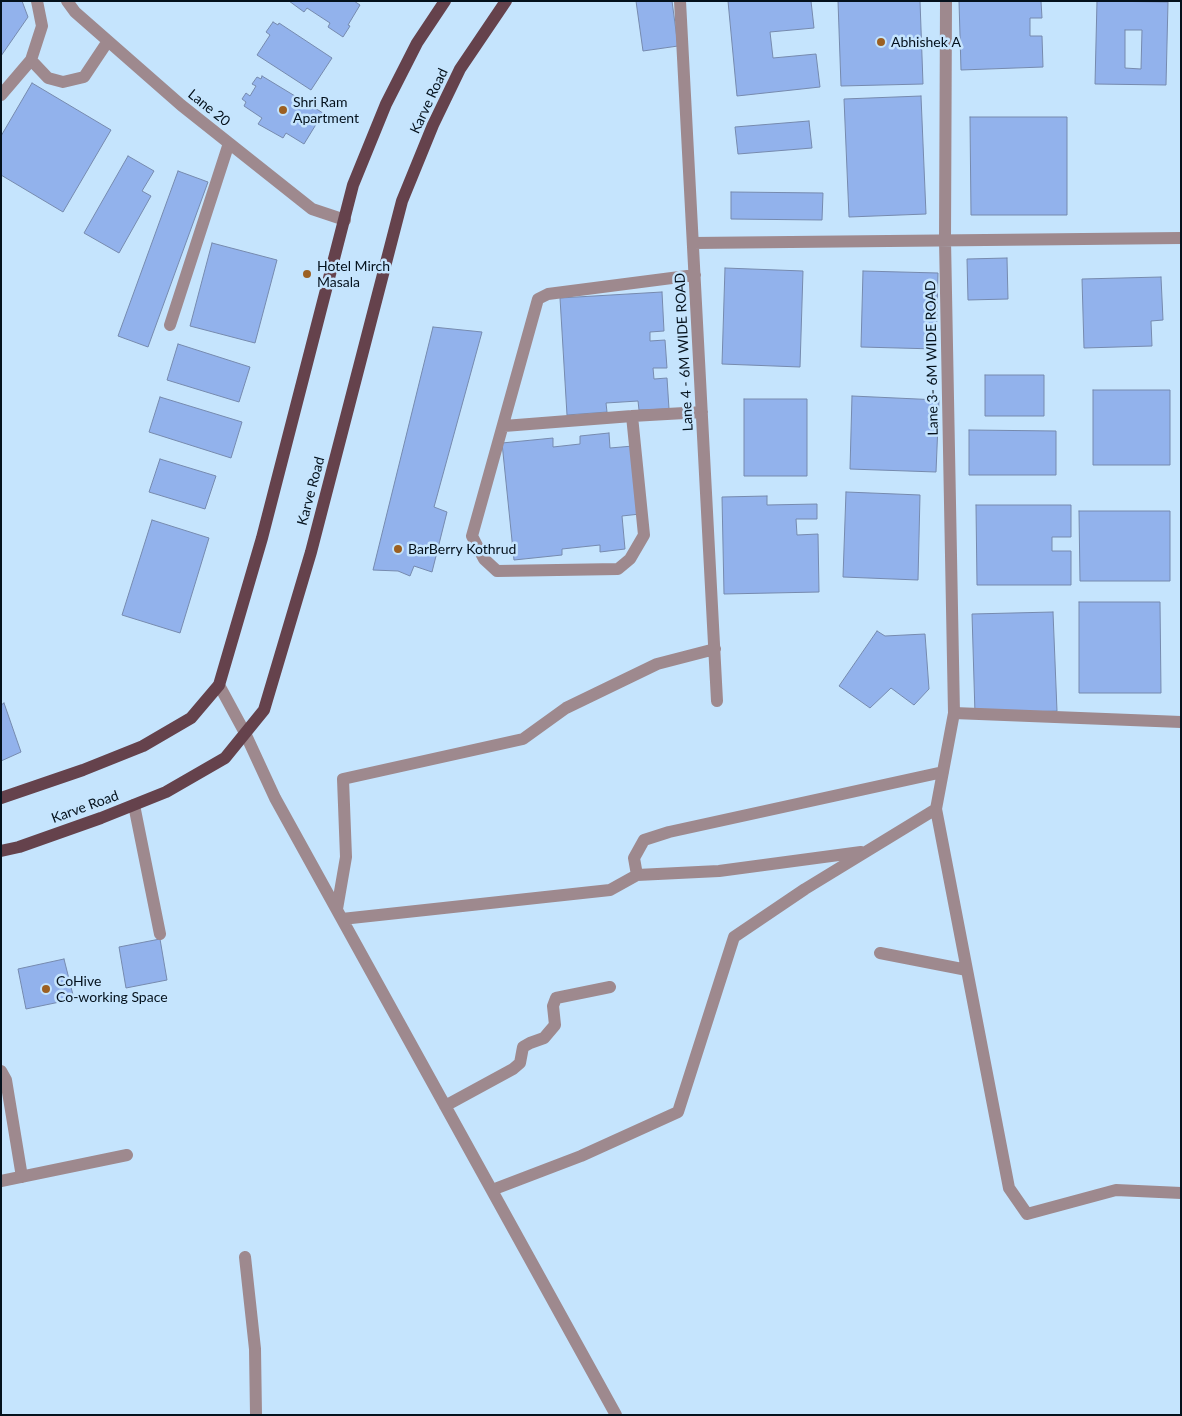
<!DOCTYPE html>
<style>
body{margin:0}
#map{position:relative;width:1182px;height:1416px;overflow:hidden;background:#c5e4fd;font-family:Lato,sans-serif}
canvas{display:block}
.frame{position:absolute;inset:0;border:2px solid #04111c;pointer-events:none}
</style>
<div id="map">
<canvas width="1182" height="1416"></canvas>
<div class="frame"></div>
</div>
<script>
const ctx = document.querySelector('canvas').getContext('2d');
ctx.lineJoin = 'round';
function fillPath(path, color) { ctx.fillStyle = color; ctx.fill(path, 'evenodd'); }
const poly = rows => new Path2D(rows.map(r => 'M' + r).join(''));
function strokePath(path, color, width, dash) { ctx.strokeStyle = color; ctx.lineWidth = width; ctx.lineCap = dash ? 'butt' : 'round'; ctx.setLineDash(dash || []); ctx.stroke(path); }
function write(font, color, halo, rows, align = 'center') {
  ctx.font = font + ' Lato,sans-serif'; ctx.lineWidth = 5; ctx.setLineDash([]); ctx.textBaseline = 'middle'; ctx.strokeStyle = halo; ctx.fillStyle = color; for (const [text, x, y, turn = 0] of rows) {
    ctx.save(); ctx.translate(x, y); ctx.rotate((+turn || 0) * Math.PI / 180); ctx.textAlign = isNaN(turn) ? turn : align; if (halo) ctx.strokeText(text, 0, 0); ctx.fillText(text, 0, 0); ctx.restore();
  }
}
const building = poly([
 [1,1,22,1,28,17,1,56,1,1],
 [289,1,354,1,360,5,348,25,350,26,343,37,328,27,330,23,307,8,304,12,289,1],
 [636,1,672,1,678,46,643,51,636,1],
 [728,1,811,1,814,28,770,32,773,58,816,54,820,87,737,96,728,1],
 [838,1,920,1,923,84,841,86,838,1],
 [959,1,1041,1,1042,18,1030,18,1030,36,1042,36,1043,67,961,70,959,1],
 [1097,1,1168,2,1166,85,1095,84,1097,1],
 [1125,30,1142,30,1141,69,1125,68,1125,30],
 [273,22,278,25,279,23,332,58,311,90,257,55,270,35,266,32,273,22],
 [262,76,323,113,304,144,286,133,283,138,258,124,262,118,244,106,246,102,242,99,246,93,250,96,256,86,252,84,257,77,261,79,262,76],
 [32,83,111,130,63,212,1,175,1,136,32,83],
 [921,96,926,214,849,217,844,99,921,96],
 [970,117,1067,117,1067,215,971,215,970,117],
 [809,121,812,148,738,154,735,127,809,121],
 [128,156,154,171,142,191,151,196,119,253,84,233,128,156],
 [178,171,208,182,148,347,118,336,178,171],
 [731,192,823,193,822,220,731,219,731,192],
 [212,243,277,260,255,343,190,326,212,243],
 [1007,258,1008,299,968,300,967,259,1007,258],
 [725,268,803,271,800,367,722,364,725,268],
 [863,271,938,273,936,349,861,347,863,271],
 [1161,277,1163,320,1151,321,1152,346,1084,348,1082,279,1161,277],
 [662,292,664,331,650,332,650,341,665,340,667,368,653,368,654,379,667,378,669,409,639,410,638,401,606,403,607,412,567,415,560,298,662,292],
 [433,327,482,332,434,507,447,512,432,572,414,566,410,576,398,571,373,570,433,327],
 [178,344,250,367,239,402,167,380,178,344],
 [985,375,1044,375,1044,416,985,416,985,375],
 [1093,390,1170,390,1170,465,1093,465,1093,390],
 [852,396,939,400,936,472,850,469,852,396],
 [160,397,242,422,231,458,149,432,160,397],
 [744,399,807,399,807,476,744,476,744,399],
 [969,430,1056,431,1056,475,969,475,969,430],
 [609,433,610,448,633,446,640,514,622,516,625,549,600,552,600,545,562,549,562,555,514,560,502,443,553,438,553,447,580,444,580,436,609,433],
 [160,459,216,476,205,509,149,492,160,459],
 [846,492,920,495,918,580,843,577,846,492],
 [767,496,767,505,817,504,817,519,796,519,797,535,818,534,819,592,724,594,722,497,767,496],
 [976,505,1071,505,1071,537,1052,537,1052,551,1071,551,1071,585,977,585,976,505],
 [1079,511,1170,511,1170,581,1080,581,1079,511],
 [152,520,209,538,180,633,122,615,152,520],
 [1079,602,1160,602,1161,693,1079,693,1079,602],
 [1053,612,1057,711,975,714,972,614,1053,612],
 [877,631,885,636,925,634,929,689,914,705,891,688,870,708,839,686,877,631],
 [4,703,21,752,1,761,1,705,4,703],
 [160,939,167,980,126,988,119,947,160,939],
 [64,959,74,999,26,1009,18,969,64,959]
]);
fillPath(building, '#92b2ec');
strokePath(building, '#768aae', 1);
strokePath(poly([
 [67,1,75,12,181,105,312,209,345,220],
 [680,1,717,701],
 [946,1,945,240,954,713,936,809,1009,1188,1027,1214,1116,1190,1181,1193],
 [31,60,48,78,63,82,84,77,108,41],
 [1,95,31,60,42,26,37,1],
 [693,243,1181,238],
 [695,275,548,294,538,299,472,536,484,559,497,571,618,569,630,559,644,535,632,416,702,412],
 [170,325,229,143],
 [504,426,632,416],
 [219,685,245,733,275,798,616,1415],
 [954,713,1181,722],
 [134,805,160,934],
 [861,852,719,871,637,875,634,858,644,840,669,832,943,772],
 [337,909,346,857,343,779,523,739,566,708,657,664,715,649],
 [342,919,610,890,637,875],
 [880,953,967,970],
 [1,1071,6,1080,22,1177],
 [445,1106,513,1069,520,1063,523,1047,530,1043,544,1038,555,1025,553,1006,556,998,610,987],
 [1,1181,127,1155],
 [492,1190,581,1156,678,1112,734,937,805,889,936,809],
 [245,1257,255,1349,256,1415]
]), '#9e898e', 12);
strokePath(poly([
 [1,798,83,770,143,746,191,718,219,685,262,538,353,185,386,104,417,43,445,1],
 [1,851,19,847,101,818,166,792,225,758,264,710,311,552,402,201,433,125,460,69,506,1]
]), '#65424c', 12);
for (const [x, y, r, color] of [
 [881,42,5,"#9c6022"],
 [283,110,5,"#9c6022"],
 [307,274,5,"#9c6022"],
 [398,549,5,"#9c6022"],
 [46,989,5,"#9c6022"]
]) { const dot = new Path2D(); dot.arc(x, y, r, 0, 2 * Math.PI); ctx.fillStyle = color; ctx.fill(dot); strokePath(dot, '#c5e4fd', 2); }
write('14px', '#04111c', '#c5e4fd', [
 ["Abhishek A",891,42],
 ["Shri Ram",293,102],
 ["Apartment",293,118],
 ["Hotel Mirch",317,266],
 ["Masala",317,282],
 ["BarBerry Kothrud",408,549],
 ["CoHive",56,981],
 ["Co-working Space",56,997]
], 'left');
write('14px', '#04111c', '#c5e4fd', [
 ["Karve Road",429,101,-65],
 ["Lane 20",209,108,39],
 ["Lane 4 - 6M WIDE ROAD",684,352,-93],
 ["Lane 3- 6M WIDE ROAD",932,358,-91],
 ["Karve Road",311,491,-75],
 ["Karve Road",85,807,-20]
]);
</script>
